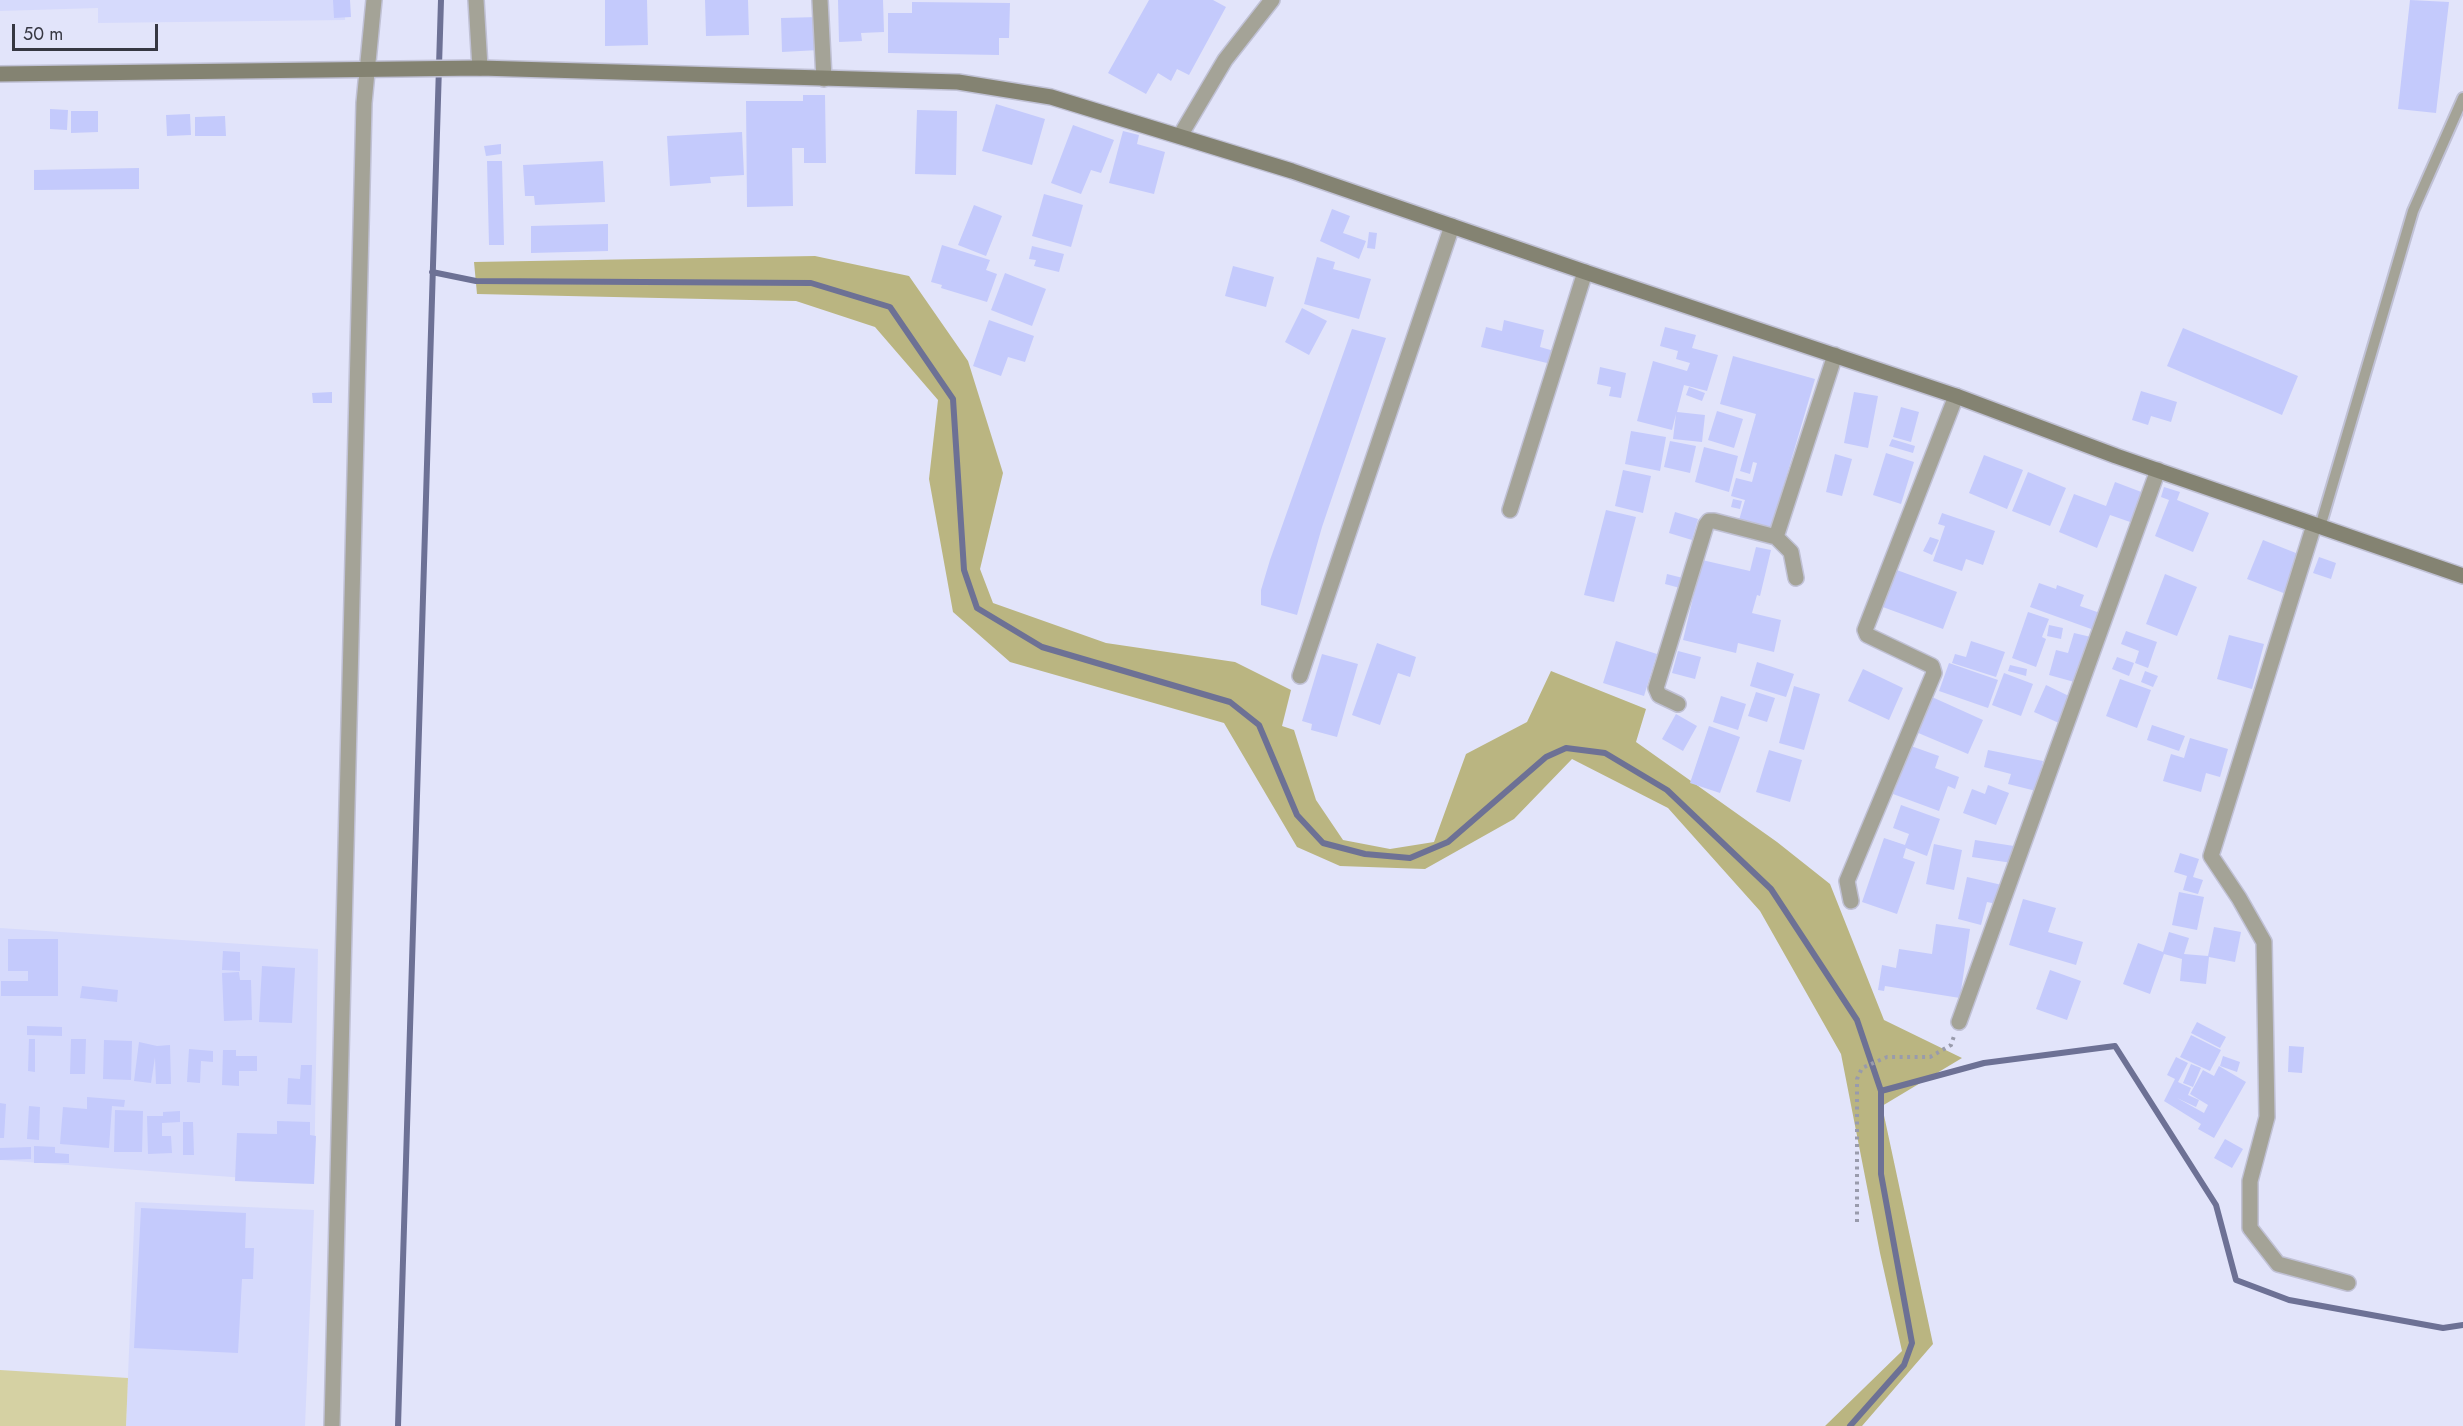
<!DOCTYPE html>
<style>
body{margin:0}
#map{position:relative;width:2463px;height:1426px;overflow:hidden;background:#e2e4fa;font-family:Jost,sans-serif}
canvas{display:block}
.scale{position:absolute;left:12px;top:24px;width:146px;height:27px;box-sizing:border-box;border:3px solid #363742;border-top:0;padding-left:8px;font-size:18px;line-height:21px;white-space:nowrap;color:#363742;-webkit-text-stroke:4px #e2e4fa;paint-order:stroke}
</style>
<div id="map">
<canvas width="2463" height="1426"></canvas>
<div class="scale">50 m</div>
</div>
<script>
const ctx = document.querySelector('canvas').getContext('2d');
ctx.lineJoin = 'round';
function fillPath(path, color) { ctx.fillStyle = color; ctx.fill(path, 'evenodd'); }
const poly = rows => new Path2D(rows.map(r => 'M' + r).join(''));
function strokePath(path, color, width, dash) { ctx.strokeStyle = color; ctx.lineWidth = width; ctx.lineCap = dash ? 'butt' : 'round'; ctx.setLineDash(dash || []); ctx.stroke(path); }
fillPath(poly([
 [0,0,346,0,345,20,98,23,98,8,0,11],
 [0,928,318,949,314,1183,0,1160],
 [135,1202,314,1210,305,1426,126,1426]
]), '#d6dafc');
fillPath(poly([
 [0,1370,128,1378,126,1426,0,1426]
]), '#d5d1a3');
fillPath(poly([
 [815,256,909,276,968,361,1003,473,980,569,993,603,1106,643,1235,662,1291,690,1282,726,1294,730,1316,800,1343,840,1390,849,1434,842,1466,754,1527,722,1551,671,1646,709,1636,742,1777,842,1830,884,1884,1020,1962,1058,1882,1106,1933,1344,1862,1426,1825,1426,1902,1351,1880,1253,1841,1054,1760,911,1668,808,1572,759,1514,819,1425,869,1340,866,1297,847,1224,723,1010,662,953,612,929,479,938,400,875,327,796,301,477,294,474,262]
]), '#bab581');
strokePath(poly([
 [432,272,476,281,811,283,890,307,953,399,964,570,977,608,1042,647,1230,702,1259,725,1297,815,1323,843,1365,854,1410,858,1448,842,1546,757,1566,748,1605,753,1667,790,1771,889,1857,1020,1881,1091,1881,1174,1912,1343,1904,1365,1850,1426],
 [1881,1091,1984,1063,2115,1046,2216,1205,2236,1280,2289,1300,2443,1328,2463,1325],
 [398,1426,441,0]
]), '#6d7195', 6);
fillPath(poly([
 [333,0,350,0,351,17,334,18],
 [605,0,647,0,648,45,605,46],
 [705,0,748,0,749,35,706,36],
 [838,0,883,0,884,32,861,33,862,41,839,42],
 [1149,0,1213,0,1226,7,1189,75,1177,69,1171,81,1158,73,1146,94,1108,73],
 [2410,0,2449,2,2436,113,2398,109],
 [912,2,1010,3,1009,38,999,38,999,55,888,53,888,13,912,13],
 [818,17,819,50,782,52,781,18],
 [803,95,825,95,826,163,804,163,804,148,792,148,793,206,747,207,746,101,803,101],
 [996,104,1045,119,1032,165,982,151],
 [50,109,68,110,67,130,50,129],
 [917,110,957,111,956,175,915,174],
 [71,111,98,111,98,132,71,133],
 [190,114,191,135,167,136,166,115],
 [225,116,226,136,195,136,195,117],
 [1073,125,1114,140,1101,173,1091,170,1081,194,1051,183],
 [1123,131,1139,135,1137,144,1165,152,1154,194,1109,183],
 [742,132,744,175,710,177,711,183,670,186,667,136],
 [501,144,501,154,486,156,484,146],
 [487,161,502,161,504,245,489,245],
 [603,161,605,202,535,205,534,196,525,196,523,165],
 [139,168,139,189,34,190,34,170],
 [1044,194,1083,205,1071,247,1032,236],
 [974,205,1002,216,986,256,958,245],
 [1332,209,1350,216,1343,233,1366,241,1359,259,1320,241],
 [608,224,608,251,531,253,531,226],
 [1369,232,1377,233,1375,249,1367,248],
 [942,245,990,260,986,270,997,274,987,302,941,288,942,285,931,282],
 [1032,246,1064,254,1059,272,1034,266,1036,260,1029,259],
 [1317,257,1335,262,1333,269,1371,279,1359,319,1304,304],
 [1233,266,1274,277,1266,307,1225,296],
 [1005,273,1046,289,1032,326,991,310],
 [1302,308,1327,321,1309,355,1285,342],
 [989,320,1034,336,1025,362,1008,357,1001,376,973,366],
 [1504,320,1544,330,1540,347,1554,351,1551,364,1481,347,1486,327,1502,331],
 [1665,327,1696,335,1692,348,1718,355,1707,391,1684,385,1677,412,1705,415,1702,442,1673,439,1676,414,1672,430,1637,421,1653,361,1687,371,1690,363,1676,359,1678,351,1660,346],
 [2183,328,2298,376,2282,415,2167,366],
 [1352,329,1386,338,1322,527,1297,615,1261,605,1261,590,1270,560],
 [1733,356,1815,379,1771,529,1739,520,1745,500,1731,496,1736,478,1752,482,1757,463,1753,462,1750,474,1740,471,1756,414,1720,404],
 [1600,367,1626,373,1621,398,1609,396,1611,387,1597,384],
 [1689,387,1705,393,1702,401,1686,395],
 [2141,391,2177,402,2171,422,2151,416,2148,425,2132,420],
 [332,392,332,403,313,403,312,393],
 [1854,392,1878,396,1868,448,1844,443],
 [1901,407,1919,412,1911,442,1893,437],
 [1717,411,1743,419,1734,448,1708,440],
 [1631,431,1666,437,1660,471,1625,464],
 [1892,439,1915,446,1913,453,1889,446],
 [1670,441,1696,446,1690,473,1664,467],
 [1704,447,1738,456,1729,492,1695,482],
 [1886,453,1914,462,1901,504,1873,495],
 [1835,454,1852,459,1842,496,1826,492],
 [1984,455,2023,470,2007,509,1969,493],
 [1623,470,1651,476,1643,513,1615,506],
 [2028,472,2066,488,2050,526,2012,511],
 [2115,482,2144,493,2133,523,2110,515,2097,548,2059,532,2074,494,2106,506],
 [2164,487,2180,492,2177,500,2209,513,2193,552,2155,536,2169,500,2161,497],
 [1733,499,1742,501,1740,509,1731,507],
 [1606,510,1636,517,1614,602,1584,595],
 [1675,512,1698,519,1692,540,1669,533],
 [1942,513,1995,531,1983,565,1966,559,1962,571,1933,561,1945,526,1938,524],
 [1930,537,1939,540,1932,555,1923,551],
 [2263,540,2301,555,2286,594,2247,579],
 [1756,547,1771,550,1760,596,1757,595,1752,613,1781,620,1774,652,1738,643,1736,653,1683,640,1702,560,1750,571],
 [2319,557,2336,563,2331,579,2313,573],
 [1894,569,1957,592,1943,629,1880,606],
 [1667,574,1683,578,1680,588,1665,584],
 [2165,574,2197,587,2177,636,2146,624],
 [2039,583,2056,589,2057,585,2084,595,2080,606,2100,613,2094,630,2030,607],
 [2028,612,2049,619,2042,637,2046,639,2036,667,2012,658],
 [2049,625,2063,628,2061,639,2047,636],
 [2126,631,2157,642,2148,668,2135,663,2139,651,2121,644],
 [2074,633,2091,637,2078,683,2049,675,2056,650,2068,653],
 [2229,635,2264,644,2252,689,2217,679],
 [1616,641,1657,654,1644,696,1603,683],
 [1971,641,2005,652,1996,677,1952,663,1955,654,1966,657],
 [1377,643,1416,657,1410,677,1398,673,1380,725,1352,715],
 [1678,651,1701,657,1695,679,1672,673],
 [1322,654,1358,664,1337,737,1311,730,1312,724,1302,721],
 [2117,657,2134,663,2129,676,2112,669],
 [1757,662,1794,674,1786,697,1750,686],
 [1949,663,1998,680,1988,708,1939,691],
 [2010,665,2027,669,2026,676,2008,671],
 [1863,669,1903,688,1889,720,1848,701],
 [2145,671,2158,676,2153,687,2141,682],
 [2004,673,2033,684,2021,716,1992,705],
 [2120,679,2151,690,2137,728,2106,716],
 [2046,685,2071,697,2059,723,2034,712],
 [1794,686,1820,694,1804,750,1779,743],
 [1756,692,1775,698,1767,722,1748,716],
 [1721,696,1746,704,1738,730,1713,722],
 [1932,697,1983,720,1968,754,1916,732],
 [1676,714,1697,726,1683,751,1662,739],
 [2152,725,2185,736,2179,751,2147,740],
 [1709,726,1740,737,1720,793,1690,783],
 [2190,738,2228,749,2220,777,2206,773,2201,792,2163,781,2171,754,2184,758],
 [1911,746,1939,756,1935,768,1959,777,1955,789,1948,786,1939,811,1893,794],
 [1769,750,1802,760,1790,802,1756,792],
 [1988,750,2043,761,2036,791,2008,784,2011,774,1984,767],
 [1988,785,2009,793,1996,825,1963,813,1972,789,1985,794],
 [1901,805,1940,819,1927,856,1906,848,1903,858,1915,862,1897,914,1862,902,1884,838,1905,845,1909,834,1893,828],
 [1975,840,2014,846,2012,863,1972,857],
 [1934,844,1962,850,1954,890,1926,884],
 [2180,853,2199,859,2193,877,2203,880,2198,894,2183,890,2187,876,2174,872],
 [1967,877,2002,885,1997,904,1987,902,1981,925,1958,919],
 [2179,892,2204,897,2197,930,2172,925],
 [2023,899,2056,908,2048,932,2083,942,2076,965,2009,945],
 [1936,924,1970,929,1960,998,1885,986,1884,991,1878,990,1882,965,1896,968,1899,949,1932,954],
 [2214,927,2241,932,2235,962,2209,957,2206,984,2180,981,2182,959,2164,954,2150,994,2123,984,2138,943,2163,952,2169,932,2189,938,2184,954,2208,956],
 [8,939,58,939,58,996,1,996,1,981,28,981,28,971,8,971],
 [223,951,240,952,240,971,222,970],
 [262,966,295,968,292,1023,259,1022],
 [2050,970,2081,981,2067,1020,2036,1009],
 [239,972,240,980,251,980,252,1020,224,1021,222,973],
 [82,986,118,990,117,1002,80,998],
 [2197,1022,2226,1037,2220,1048,2191,1033],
 [27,1026,62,1027,62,1036,27,1035],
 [2191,1035,2221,1050,2210,1071,2180,1057],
 [29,1039,35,1039,35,1072,28,1071],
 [71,1039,86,1039,85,1074,70,1074],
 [104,1040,132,1041,131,1080,103,1079],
 [139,1042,157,1046,170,1045,171,1084,156,1084,155,1057,151,1083,134,1081],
 [2289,1046,2304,1047,2302,1073,2288,1072],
 [189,1049,213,1051,213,1062,201,1061,200,1083,187,1082],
 [223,1050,236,1050,236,1056,257,1056,257,1071,239,1071,239,1086,222,1085],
 [2223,1056,2240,1062,2237,1072,2220,1066],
 [2176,1057,2188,1063,2178,1082,2191,1088,2188,1095,2199,1100,2196,1107,2177,1098,2204,1113,2208,1105,2190,1094,2203,1070,2214,1076,2219,1066,2246,1082,2214,1138,2198,1129,2201,1124,2164,1101,2175,1079,2167,1075],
 [2191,1064,2201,1068,2193,1087,2183,1083],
 [301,1065,312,1065,311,1105,287,1104,288,1078,300,1079],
 [87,1097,125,1100,124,1107,112,1106,109,1148,60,1144,63,1107,87,1109],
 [0,1103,6,1104,4,1138,0,1138],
 [29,1106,40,1107,39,1140,27,1139],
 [115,1110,143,1111,142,1152,114,1152],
 [180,1111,180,1122,162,1123,162,1136,171,1136,172,1153,148,1154,147,1116,163,1116,163,1112],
 [277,1121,310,1122,310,1135,316,1136,314,1184,235,1181,237,1133,277,1134],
 [183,1122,193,1122,194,1155,183,1155],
 [2225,1139,2243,1149,2232,1168,2214,1158],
 [34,1146,55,1147,55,1153,69,1154,69,1163,34,1163],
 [31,1147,31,1159,0,1160,0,1148],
 [141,1208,246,1213,245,1248,254,1248,253,1279,242,1279,238,1353,134,1348]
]), '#c4cafc');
const service = poly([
 [2320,527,2413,211,2463,98]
]);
const minor = poly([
 [476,0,480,68],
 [820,0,824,79],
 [1180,136,1225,60,1272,0],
 [1510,510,1585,272],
 [2314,525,2211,856,2239,898,2264,942,2267,1117,2250,1181,2250,1228,2278,1264,2348,1283],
 [1796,578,1791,552,1776,537,1835,355],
 [1300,676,1452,226],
 [1678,704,1659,695,1656,688,1706,525,1709,521,1714,521,1776,537],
 [1851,901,1847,881,1934,673,1932,666,1867,635,1865,630,1956,396],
 [1959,1022,2158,470]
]);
const tertiary = poly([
 [332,1426,364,103,374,0]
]);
const secondary = poly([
 [0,74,480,68,958,82,1051,97,1292,171,1585,272,1956,396,2116,456,2463,576]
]);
strokePath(service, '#c0c1d5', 14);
strokePath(minor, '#c0c1d5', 18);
strokePath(tertiary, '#c0c1d5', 18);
strokePath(secondary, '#c0c1d5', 18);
strokePath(poly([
 [1857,1222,1857,1079,1862,1068,1887,1057,1930,1057,1951,1045,1954,1036]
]), '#999bac', 4, [3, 4.5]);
strokePath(service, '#a4a397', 10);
strokePath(minor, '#a4a397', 15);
strokePath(tertiary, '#a4a397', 15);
strokePath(secondary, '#848372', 15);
</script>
